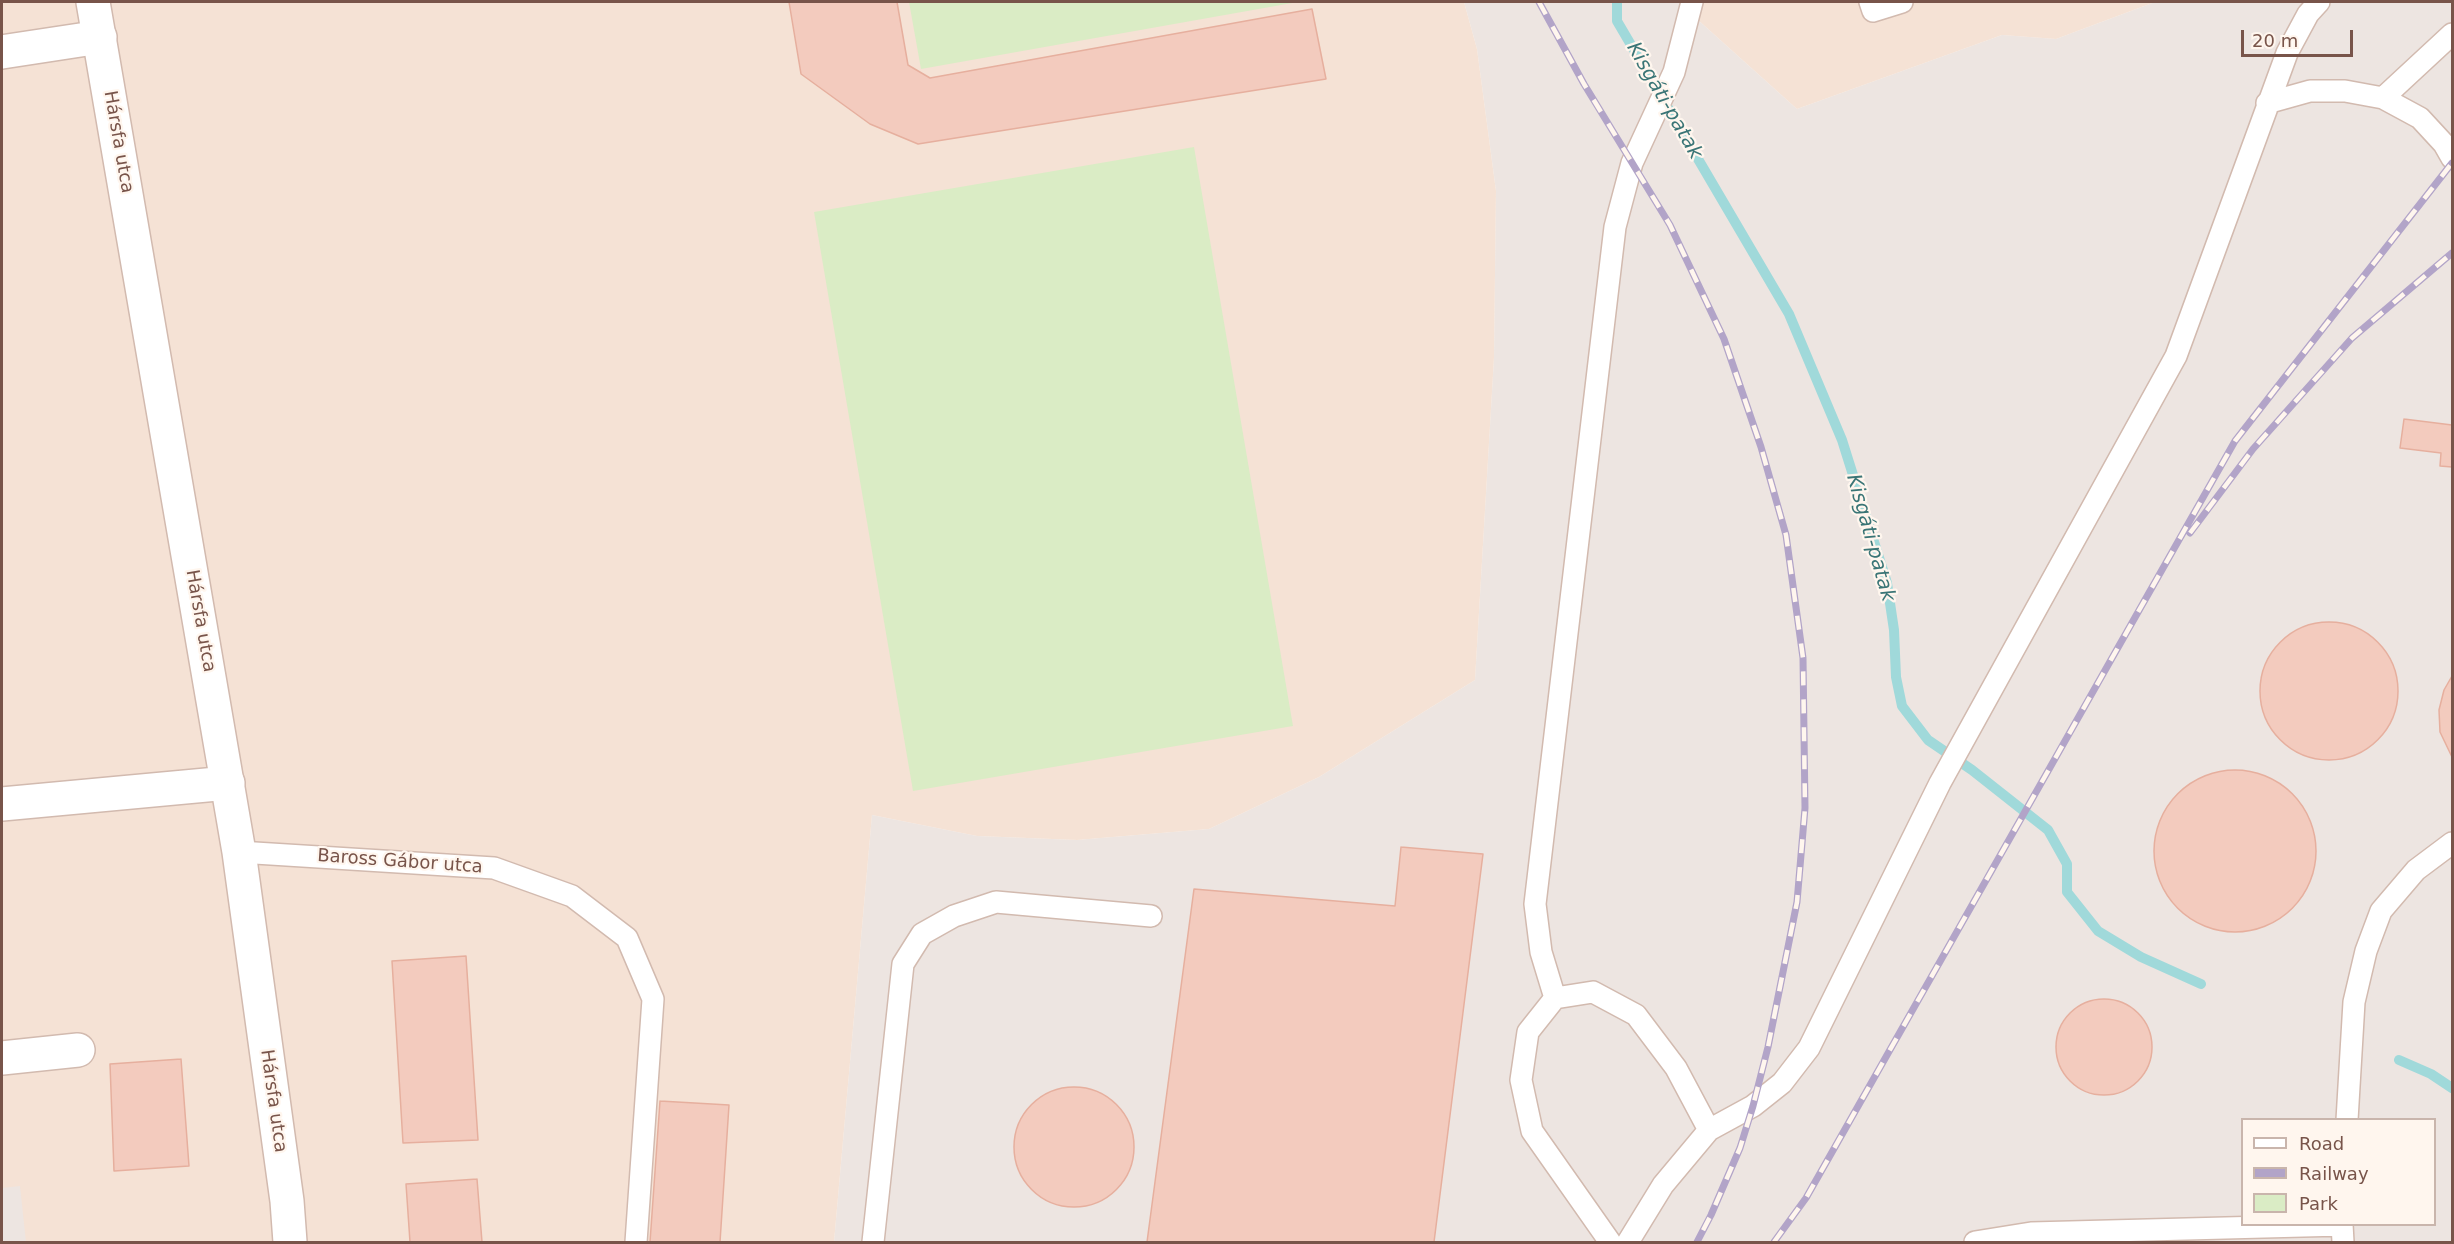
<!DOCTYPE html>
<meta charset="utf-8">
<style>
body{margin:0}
#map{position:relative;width:2454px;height:1244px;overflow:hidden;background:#fdf1e7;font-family:"DejaVu Sans",sans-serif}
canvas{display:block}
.frame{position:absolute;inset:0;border:3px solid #78544a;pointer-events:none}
.legend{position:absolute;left:2241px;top:1118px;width:195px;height:108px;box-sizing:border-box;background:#fff6ee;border:2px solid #c9b5ac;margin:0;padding:8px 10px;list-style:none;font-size:18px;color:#78544a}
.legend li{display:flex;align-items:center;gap:12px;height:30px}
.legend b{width:30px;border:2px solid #c9b5ac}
.scale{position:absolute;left:2241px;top:30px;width:112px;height:27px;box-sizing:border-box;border:3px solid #78544a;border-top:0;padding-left:8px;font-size:18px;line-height:21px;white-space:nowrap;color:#78544a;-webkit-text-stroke:4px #fff6ee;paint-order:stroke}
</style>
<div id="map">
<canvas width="2454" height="1244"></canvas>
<div class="frame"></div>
<ul class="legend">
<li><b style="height:8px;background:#fff"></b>Road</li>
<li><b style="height:8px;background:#b2a4c8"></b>Railway</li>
<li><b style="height:16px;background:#daecc5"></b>Park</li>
</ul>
<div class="scale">20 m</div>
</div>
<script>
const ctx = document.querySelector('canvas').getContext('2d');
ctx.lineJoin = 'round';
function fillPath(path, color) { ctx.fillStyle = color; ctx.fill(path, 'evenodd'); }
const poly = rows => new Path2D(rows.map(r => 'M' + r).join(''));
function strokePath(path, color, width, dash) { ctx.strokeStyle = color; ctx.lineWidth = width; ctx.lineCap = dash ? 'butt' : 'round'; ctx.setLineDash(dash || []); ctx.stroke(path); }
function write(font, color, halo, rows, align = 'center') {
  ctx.font = font + ' "DejaVu Sans",sans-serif'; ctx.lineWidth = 4.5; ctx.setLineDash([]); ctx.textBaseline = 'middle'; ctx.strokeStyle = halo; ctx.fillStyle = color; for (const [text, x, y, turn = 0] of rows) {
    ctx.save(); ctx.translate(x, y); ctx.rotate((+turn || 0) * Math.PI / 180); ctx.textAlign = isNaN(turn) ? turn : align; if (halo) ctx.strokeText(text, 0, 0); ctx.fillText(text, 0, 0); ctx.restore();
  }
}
fillPath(poly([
 [2,2,1464,2,1477,49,1496,191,1494,358,1475,680,1319,777,1209,829,1077,840,977,836,872,815,834,1242,2,1242],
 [1678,2,2155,2,2056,39,2002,35,1797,109]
]), '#f5e2d5');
fillPath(poly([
 [1464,2,1678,2,1797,109,2002,35,2056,39,2155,2,2452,2,2452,1242,834,1242,872,815,977,836,1077,840,1209,829,1319,777,1475,680,1494,358,1496,191,1477,49],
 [2242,1120,2434,1120,2434,1224,2242,1224],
 [20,1186,26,1242,2,1242,2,1188]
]), '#ede5e1');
fillPath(poly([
 [909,2,1298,2,921,69],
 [1194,147,1293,726,913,791,814,212]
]), '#daecc5');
strokePath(poly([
 [1617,2,1617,21,1789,314,1842,440,1887,583,1894,630,1896,677,1902,706,1928,740,1972,770,2048,830,2067,864,2067,892,2098,931,2141,957,2201,984],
 [2399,1060,2431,1074,2452,1088]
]), '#a0d9da', 10);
const building = poly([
 [789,2,897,2,908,65,930,78,1312,9,1326,79,918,144,870,124,801,74,789,2],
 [2404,419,2452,425,2452,467,2440,466,2441,453,2400,448,2404,419],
 '2260 691a69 69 0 1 1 138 0a69 69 0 1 1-138 0Z',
 [2452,676,2452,757,2440,732,2439,710,2444,690,2452,676],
 '2154 851a81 81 0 1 1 162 0a81 81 0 1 1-162 0Z',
 [1401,847,1483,854,1434,1242,1147,1242,1194,889,1395,906,1401,847],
 [466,956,478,1140,403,1143,392,961,466,956],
 '2056 1047a48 48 0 1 1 96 0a48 48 0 1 1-96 0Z',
 [181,1059,189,1166,114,1171,110,1064,181,1059],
 '1014 1147a60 60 0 1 1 120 0a60 60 0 1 1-120 0Z',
 [660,1101,729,1105,720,1242,650,1242,660,1101],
 [477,1179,482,1242,410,1242,406,1184,477,1179]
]);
fillPath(building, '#f3cbbe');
strokePath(building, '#e6af9e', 1.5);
const service = poly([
 [1870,2,1873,11,1902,2],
 [2383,98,2452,34],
 [2267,103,2310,91,2345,91,2383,98,2420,118,2444,144,2452,158],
 [239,852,494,868,572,896,627,938,653,999,636,1242],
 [1555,998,1541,952,1535,904,1615,227,1632,163,1674,72,1692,2],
 [2347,1120,2354,1002,2366,951,2381,911,2416,870,2452,843],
 [2342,1224,2343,1242],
 [873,1242,903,964,922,934,954,916,996,902,1151,916],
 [1610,1242,1532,1131,1521,1080,1528,1032,1555,998,1593,992,1636,1015,1676,1068,1709,1130],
 [1628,1242,1663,1185,1709,1130,1753,1106,1782,1083,1809,1048,1940,783,2176,356,2287,53,2308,14,2319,2],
 [1975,1242,2031,1233,2342,1225]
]);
const minor = poly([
 [2,52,100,37],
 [2,804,228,783],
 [2,1058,78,1050]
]);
const tertiary = poly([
 [93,2,239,852,287,1201,290,1242]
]);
strokePath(service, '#d2baaf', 24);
strokePath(minor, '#d2baaf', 36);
strokePath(tertiary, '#d2baaf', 36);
strokePath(service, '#fff', 21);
strokePath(minor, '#fff', 33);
strokePath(tertiary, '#fff', 33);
const rail = poly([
 [1539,2,1584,84,1670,225,1724,339,1761,447,1786,535,1803,658,1805,808,1797,902,1768,1047,1753,1106,1740,1148,1711,1215,1697,1242],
 [2190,533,2253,449,2352,338,2452,253],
 [1774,1242,1806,1198,2235,441,2452,163]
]);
strokePath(rail, '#b2a4c8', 7);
strokePath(rail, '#fff6ee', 4.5, [14]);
write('18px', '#78544a', '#fff6ee', [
 ["Hársfa utca",118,142,80],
 ["Hársfa utca",200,621,80],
 ["Baross Gábor utca",400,862,4],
 ["Hársfa utca",273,1101,82]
]);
write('italic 20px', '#3a7576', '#fff6ee', [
 ["Kisgáti-patak",1664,101,60],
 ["Kisgáti-patak",1870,538,74]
]);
</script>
